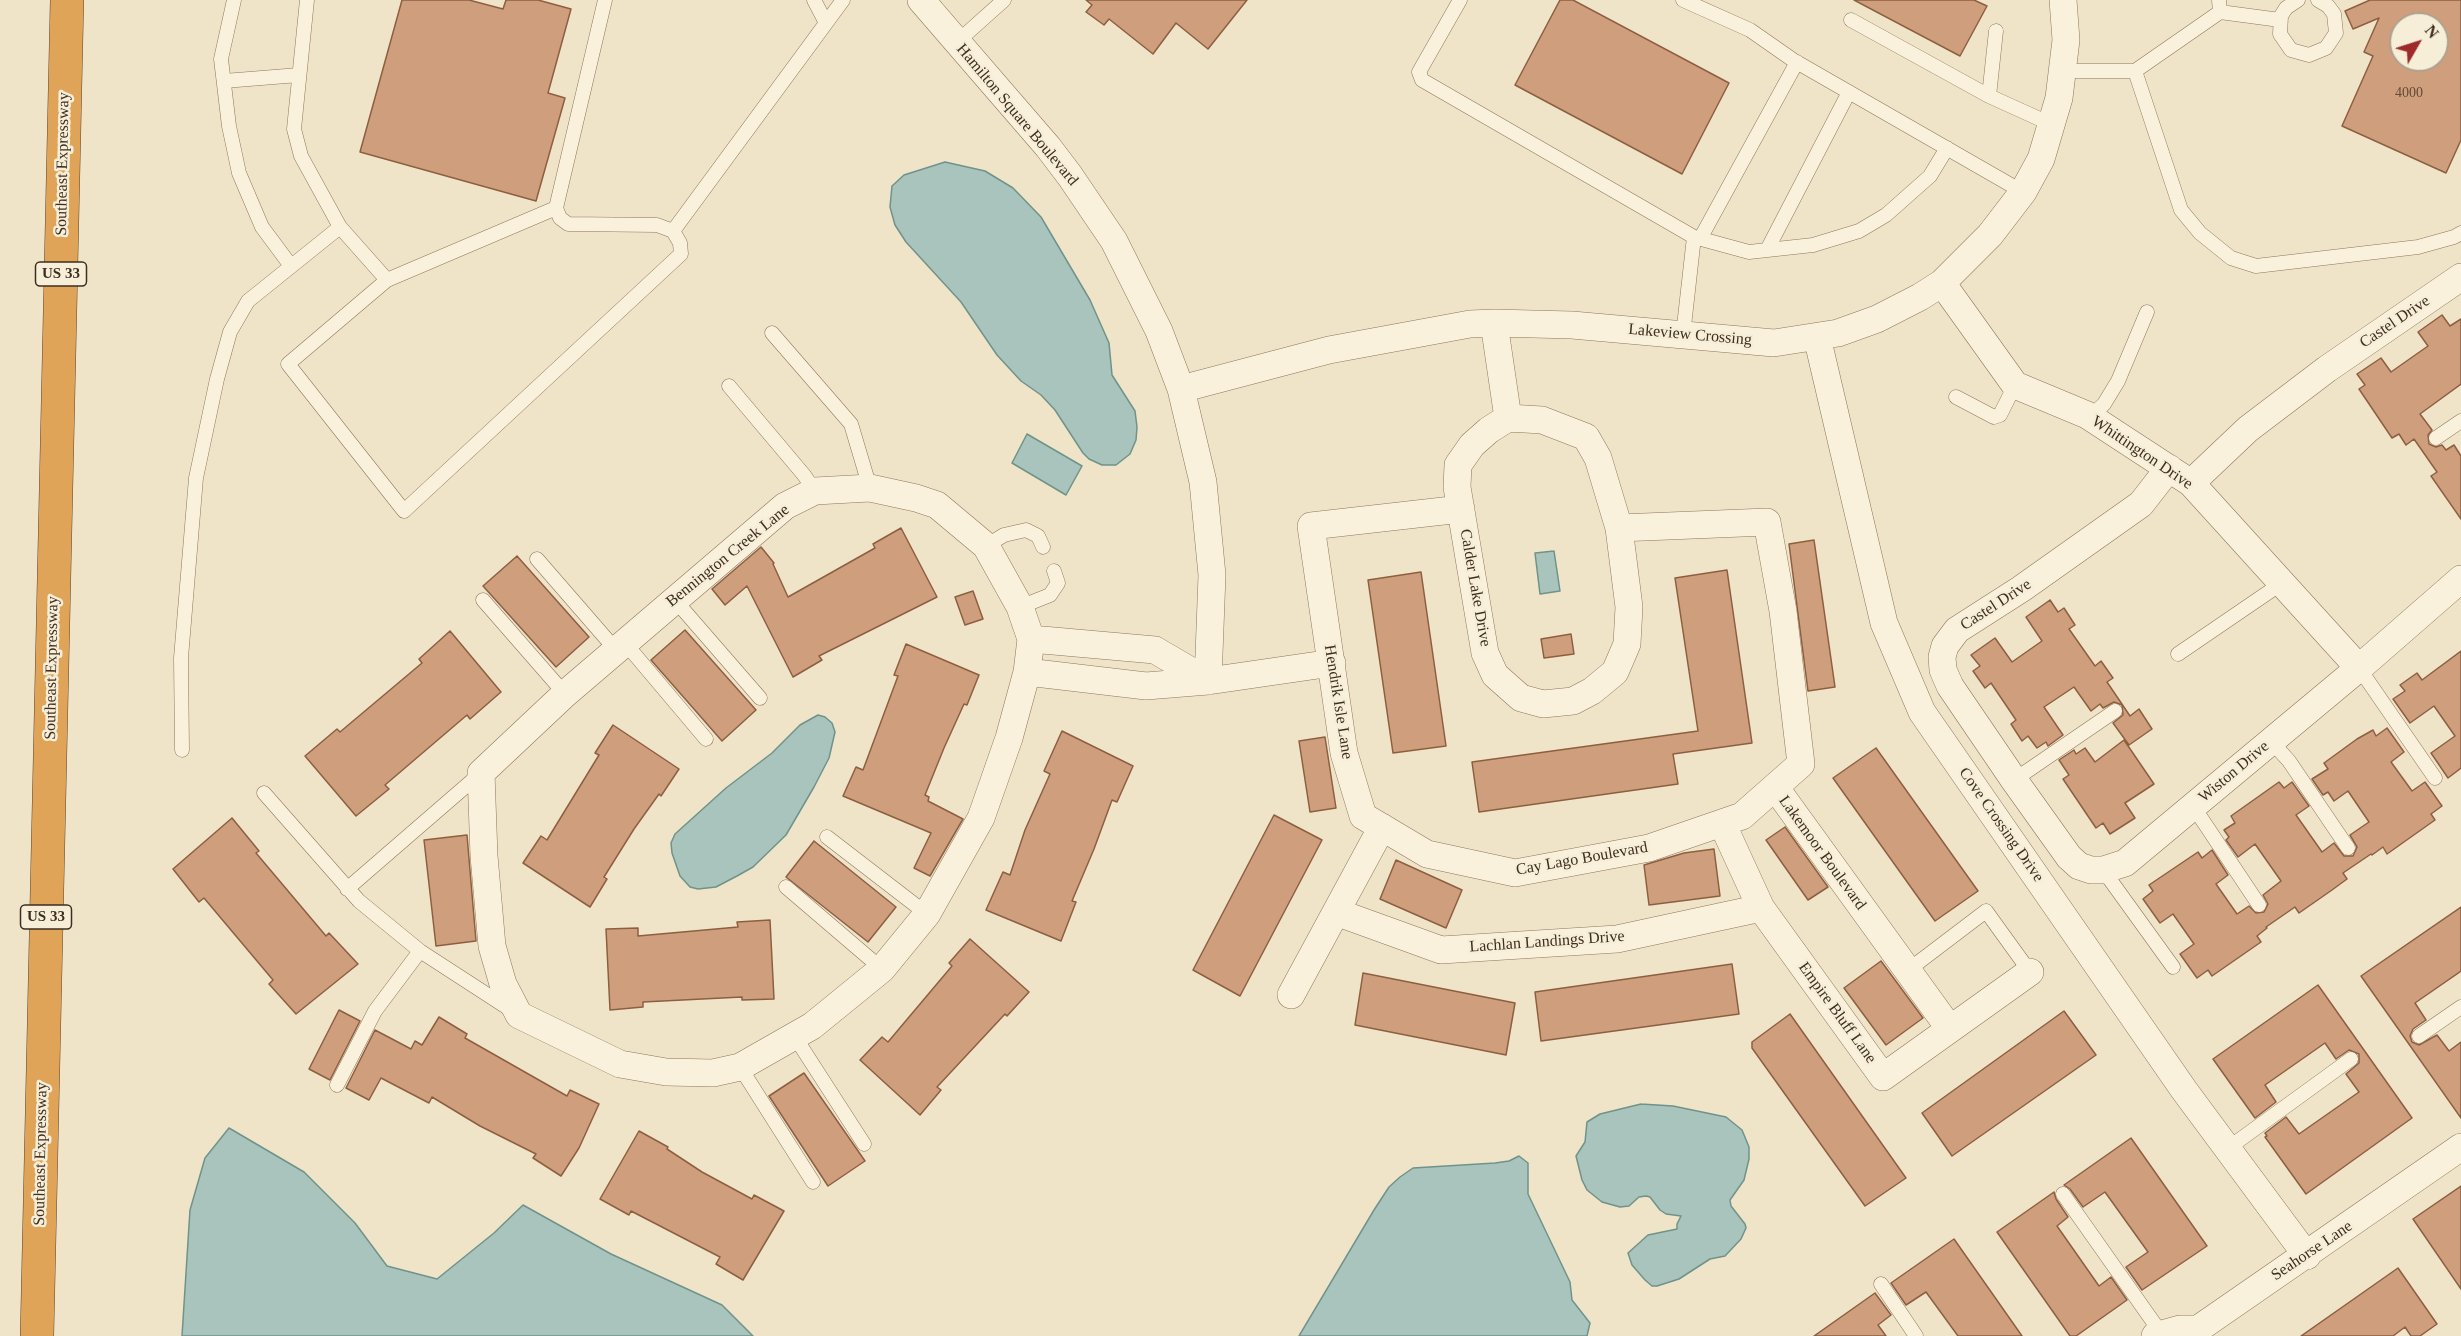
<!DOCTYPE html>
<style>
body{margin:0}
#map{position:relative;width:2461px;height:1336px;overflow:hidden;background:#f0e4c8;font-family:"Times New Roman",serif}
canvas{display:block}
.north{position:absolute;left:2389px;top:12px;width:60px;height:60px;box-sizing:border-box;background:#f7eed8;border:2px solid #ada18e;border-radius:50%;rotate:51deg;font-size:16px;font-weight:700;line-height:24px;text-align:center;color:#3d2e20}
.north::after{content:'';display:block;margin:auto;width:21px;height:27px;background:#9e2a2b;clip-path:polygon(50% 0,100% 100%,50% 72%,0 100%)}
</style>
<div id="map">
<canvas width="2461" height="1336"></canvas>
<div class="north">N</div>
</div>
<script>
const ctx = document.querySelector('canvas').getContext('2d');
ctx.lineJoin = 'round';
function fillPath(path, color) { ctx.fillStyle = color; ctx.fill(path, 'evenodd'); }
const poly = rows => new Path2D(rows.map(r => 'M' + r).join(''));
function strokePath(path, color, width, dash) { ctx.strokeStyle = color; ctx.lineWidth = width; ctx.lineCap = dash ? 'butt' : 'round'; ctx.setLineDash(dash || []); ctx.stroke(path); }
function write(font, color, halo, rows, align = 'center') {
  ctx.font = font + ' "Times New Roman",serif'; ctx.lineWidth = 5; ctx.setLineDash([]); ctx.textBaseline = 'middle'; ctx.strokeStyle = halo; ctx.fillStyle = color; for (const [text, x, y, turn = 0] of rows) {
    ctx.save(); ctx.translate(x, y); ctx.rotate((+turn || 0) * Math.PI / 180); ctx.textAlign = isNaN(turn) ? turn : align; if (halo) ctx.strokeText(text, 0, 0); ctx.fillText(text, 0, 0); ctx.restore();
  }
}
const water = poly([
 [945,162,985,171,1013,188,1041,217,1090,300,1109,343,1112,375,1135,411,1137,427,1136,440,1130,454,1116,465,1102,465,1089,459,1083,453,1055,410,1041,395,1021,381,997,355,961,302,906,242,895,225,890,207,892,186,904,175,945,162],
 [1027,434,1082,466,1066,495,1012,463,1027,434],
 [1554,551,1560,591,1540,594,1535,553,1554,551],
 [818,715,825,717,832,723,835,732,829,758,814,787,786,835,753,867,737,876,716,887,698,889,690,887,680,876,672,853,671,843,675,834,726,788,772,753,800,725,818,715],
 [1641,1104,1673,1106,1726,1117,1742,1130,1749,1147,1749,1159,1744,1180,1730,1200,1731,1206,1745,1224,1746,1228,1741,1239,1725,1256,1710,1259,1679,1279,1657,1286,1652,1286,1645,1280,1632,1265,1628,1253,1648,1235,1677,1229,1677,1224,1681,1216,1666,1214,1660,1210,1650,1197,1646,1196,1639,1197,1629,1206,1620,1207,1602,1202,1587,1190,1582,1180,1576,1156,1585,1142,1587,1122,1600,1114,1641,1104],
 [229,1128,304,1172,355,1223,387,1266,437,1279,494,1233,523,1205,611,1254,722,1305,753,1336,182,1336,190,1210,205,1158,229,1128],
 [1519,1156,1528,1163,1528,1194,1570,1282,1572,1300,1590,1323,1587,1336,1299,1336,1374,1210,1389,1187,1400,1177,1413,1168,1495,1163,1509,1161,1519,1156]
]);
fillPath(water, '#a9c4bc');
strokePath(water, '#6f938a', 1.5);
const building = poly([
 [402,0,469,0,503,9,506,0,538,0,571,9,548,93,565,98,536,201,360,152,402,0],
 [1086,0,1247,0,1208,49,1176,23,1153,54,1109,19,1104,25,1086,12,1092,5,1086,0],
 [1560,0,1573,0,1729,83,1682,174,1515,85,1560,0],
 [1854,0,1974,0,1987,6,1960,56,1854,0],
 [2370,0,2461,0,2461,140,2446,173,2342,126,2373,56,2364,52,2379,18,2353,29,2345,11,2370,0],
 [2401,24,2437,24,2437,60,2401,60,2401,24],
 [2442,315,2450,326,2461,319,2461,384,2420,414,2432,430,2428,435,2429,444,2436,447,2442,445,2446,450,2454,445,2461,456,2461,519,2431,476,2437,472,2414,439,2406,445,2399,434,2392,438,2359,389,2365,385,2357,374,2381,358,2391,372,2428,346,2418,332,2442,315],
 [901,528,937,597,819,656,822,660,793,677,747,586,725,605,712,589,761,547,774,563,773,564,788,597,875,548,873,544,901,528],
 [1814,540,1835,687,1808,691,1789,544,1814,540],
 [517,556,589,637,556,667,483,586,517,556],
 [1727,570,1752,743,1673,754,1678,784,1479,812,1472,762,1698,731,1675,578,1727,570],
 [1421,572,1446,746,1393,753,1368,580,1421,572],
 [973,591,983,619,965,625,955,597,973,591],
 [2050,600,2058,612,2064,608,2075,625,2069,629,2095,666,2101,661,2113,678,2107,682,2130,716,2139,709,2152,729,2129,745,2113,723,2123,715,2122,705,2114,702,2103,708,2100,704,2091,711,2074,687,2044,707,2063,735,2048,746,2046,742,2037,748,2028,736,2022,741,2011,724,2016,720,1991,683,1985,688,1973,671,1980,666,1971,655,1995,638,2012,662,2042,641,2026,617,2050,600],
 [685,630,756,710,722,741,651,660,685,630],
 [450,631,501,692,470,719,467,715,385,785,389,789,356,816,305,756,337,729,340,732,422,663,419,659,450,631],
 [1571,634,1574,654,1544,658,1541,639,1571,634],
 [906,644,979,675,967,705,964,704,944,748,925,795,929,797,928,801,963,819,930,876,914,868,931,833,843,796,856,767,863,770,898,676,894,675,906,644],
 [2461,651,2461,768,2448,778,2431,753,2455,736,2434,706,2410,723,2393,699,2405,691,2400,685,2417,673,2422,680,2461,651],
 [613,725,679,769,661,796,659,794,634,829,604,877,607,879,590,907,523,863,541,836,547,840,599,755,595,753,613,725],
 [2387,728,2404,752,2391,762,2412,791,2425,782,2442,806,2431,814,2435,820,2387,854,2383,847,2372,855,2371,854,2343,873,2347,879,2332,890,2299,913,2295,907,2266,927,2267,928,2257,936,2261,942,2212,976,2208,970,2197,978,2180,954,2194,944,2173,914,2160,923,2143,899,2153,891,2149,885,2198,852,2202,858,2212,850,2228,875,2216,884,2237,914,2249,906,2256,913,2264,912,2268,904,2263,895,2281,881,2255,844,2238,857,2226,840,2229,837,2224,830,2235,823,2231,816,2279,782,2284,788,2292,782,2309,806,2296,815,2322,852,2334,843,2344,856,2353,856,2357,847,2350,835,2369,822,2348,791,2334,801,2328,792,2323,795,2312,779,2328,769,2324,763,2357,739,2373,730,2376,736,2387,728],
 [1062,731,1133,766,1117,802,1112,800,1094,849,1072,901,1076,902,1061,941,986,910,1003,872,1010,875,1025,830,1050,774,1044,771,1062,731],
 [1325,737,1336,808,1310,812,1299,741,1325,737],
 [2124,740,2154,784,2125,803,2135,818,2110,834,2103,823,2096,828,2063,779,2069,775,2059,760,2074,750,2076,754,2085,748,2095,762,2124,740],
 [1876,748,1978,891,1935,921,1833,778,1876,748],
 [1274,815,1322,840,1240,996,1193,970,1274,815],
 [232,818,259,851,256,853,326,936,329,933,358,964,296,1014,269,984,273,980,204,898,199,902,173,869,232,818],
 [1785,827,1828,887,1808,900,1766,840,1785,827],
 [467,835,476,941,436,946,424,840,467,835],
 [814,841,896,907,868,942,786,877,814,841],
 [1714,849,1720,896,1649,905,1644,865,1684,853,1714,849],
 [1396,860,1462,890,1446,928,1380,899,1396,860],
 [2461,907,2461,971,2415,1003,2426,1020,2413,1029,2410,1036,2412,1042,2419,1045,2437,1035,2449,1051,2461,1042,2461,1118,2361,976,2461,907],
 [770,920,774,999,742,1000,742,997,643,1002,643,1007,610,1010,606,929,638,928,638,936,738,927,737,922,770,920],
 [970,939,1029,992,1007,1016,1005,1014,937,1087,941,1090,920,1115,860,1060,882,1037,888,1042,952,966,949,963,970,939],
 [1881,961,1923,1018,1886,1045,1844,988,1881,961],
 [1732,964,1739,1014,1541,1041,1535,992,1732,964],
 [1363,973,1515,1003,1506,1055,1355,1025,1363,973],
 [2318,985,2412,1118,2306,1194,2265,1137,2267,1136,2265,1133,2286,1117,2299,1134,2359,1092,2346,1074,2359,1063,2359,1054,2349,1050,2336,1059,2325,1043,2265,1085,2276,1102,2255,1118,2213,1059,2318,985],
 [339,1010,360,1021,330,1080,309,1069,339,1010],
 [2064,1011,2096,1055,1952,1156,1922,1113,2064,1011],
 [1790,1014,1906,1178,1865,1206,1752,1048,1752,1042,1790,1014],
 [439,1017,467,1034,465,1038,567,1096,570,1090,599,1104,579,1148,561,1176,533,1158,536,1154,480,1126,432,1097,429,1103,381,1078,369,1100,346,1088,375,1030,411,1049,415,1041,422,1045,439,1017],
 [804,1073,865,1161,828,1186,769,1096,804,1073],
 [639,1131,668,1147,667,1149,702,1172,752,1199,754,1195,784,1211,743,1280,716,1264,720,1257,631,1211,629,1215,600,1199,639,1131],
 [2131,1138,2207,1246,2142,1290,2126,1267,2148,1252,2105,1192,2083,1207,2070,1189,2064,1185,2131,1138],
 [2461,1186,2461,1289,2413,1219,2461,1186],
 [2054,1192,2056,1199,2068,1217,2057,1226,2099,1286,2111,1277,2127,1300,2076,1336,2070,1336,1997,1232,2054,1192],
 [1954,1239,2022,1336,1958,1336,1926,1292,1906,1305,1891,1283,1954,1239],
 [2398,1268,2437,1324,2420,1336,2411,1336,2405,1327,2393,1336,2301,1336,2398,1268],
 [1875,1293,1891,1315,1878,1325,1886,1336,1814,1336,1875,1293]
]);
fillPath(building, '#cf9f7d');
strokePath(building, '#8d5f41', 1.5);
const lane = poly([
 [234,0,221,59,229,126,239,173,262,227,291,266],
 [814,0,826,23],
 [1460,0,1419,72,1422,80,1694,237,1683,335],
 [1683,0,1750,30,1793,60,2023,192],
 [2298,0,2286,8,2281,16,2280,34,2291,50,2309,55,2326,48,2336,33,2334,14,2328,6,2318,0],
 [2220,12,2280,20],
 [1851,20,1989,96,2053,125],
 [956,43,1004,0],
 [2064,71,2135,71,2220,12,2219,0],
 [2135,71,2181,210,2200,233,2231,258,2256,266,2418,247,2454,237,2461,233],
 [224,81,299,75],
 [1989,96,1996,31],
 [340,227,387,280,288,364,404,511,681,254,680,243,673,231,657,225,568,224,560,218,556,208,605,0],
 [673,231,843,0],
 [1694,237,1749,252,1813,245,1859,231,1886,215,1930,176,1947,148],
 [1700,239,1797,62],
 [1767,250,1849,92],
 [387,280,556,208],
 [772,333,851,424,870,488],
 [729,386,804,475,815,491],
 [1956,397,1994,417,2000,415,2015,385],
 [2090,417,2104,404,2118,381,2147,312],
 [2436,438,2461,421],
 [986,546,1004,535,1026,530,1038,536,1043,547],
 [537,559,616,650],
 [674,599,760,698],
 [483,600,565,694],
 [1020,607,1050,595,1058,583,1054,571],
 [625,643,706,739],
 [2178,654,2282,583],
 [2359,668,2435,778],
 [2271,741,2289,761,2348,848],
 [182,750,181,658,196,478,217,379,230,332,248,301,340,227,301,156,294,129,307,0],
 [2014,780,2115,711],
 [264,793,359,901,420,951,511,1010],
 [2193,806,2259,905],
 [827,837,927,914],
 [2103,870,2173,967],
 [786,887,882,969],
 [347,889,481,773],
 [1907,971,1986,911,2030,972],
 [2419,1036,2461,1007],
 [795,1037,864,1144],
 [740,1067,813,1182],
 [337,1085,375,1011,420,951],
 [2227,1149,2351,1059],
 [2063,1194,2161,1333],
 [1881,1284,1916,1336]
]);
const street = poly([
 [921,0,1048,147,1070,176,1114,241,1159,331,1181,389,1203,482,1212,575,1208,681],
 [1942,283,2015,385,2087,415,2191,483,2359,668],
 [1494,323,1508,418,1489,430,1472,445,1458,465,1457,487,1485,653,1495,675,1521,698,1543,704,1573,701,1592,691,1615,672,1627,644,1629,607,1619,528,1598,458,1586,437,1542,420,1508,418],
 [1817,337,1884,623,1922,712,2184,1090,2307,1256],
 [1181,389,1329,350,1470,324,1494,323,1572,325,1774,343,1838,333,1877,319,1920,297,1942,283,1990,235,2023,192,2041,159,2059,98,2066,40,2063,0],
 [2169,468,2141,504,2021,589,1957,630,1945,646,1942,657,1943,670,1950,686,2014,780,2069,857,2079,866,2091,870,2103,870,2125,863,2359,668,2461,579],
 [2191,483,2248,429,2327,369,2461,277],
 [870,488,916,498,937,505,986,546,1020,607,1031,639,1027,672,1009,738,981,818,927,914,882,969,812,1026,740,1067,713,1073,666,1072,620,1064,519,1015,503,984,492,946,484,856,481,773,565,694,785,506,815,491,870,488],
 [1461,509,1311,526,1344,753,1363,816,1427,854,1515,873,1649,848,1742,816,1801,764,1783,611,1767,522,1619,528],
 [1031,639,1155,650,1208,681],
 [1027,672,1146,686,1208,681,1332,663],
 [1775,787,1950,1029],
 [1722,823,1761,908,1883,1077,2030,972],
 [1336,912,1441,950,1617,939,1761,908],
 [1291,995,1382,827],
 [2155,1336,2180,1329,2198,1329,2461,1147]
]);
const highway = poly([
 [37,1336,67,0]
]);
strokePath(lane, '#8d765c', 15);
strokePath(street, '#8d765c', 28);
strokePath(highway, '#5b4430', 34);
strokePath(lane, '#faf1dc', 14);
strokePath(street, '#faf1dc', 27);
strokePath(highway, '#e0a458', 33);
write('14px', '#624a37', null, [
 ["4000",2409,93]
]);
for (const [x, y, w] of [
 [61,274,51],
 [46,917,51]
]) { const box = new Path2D(); box.roundRect(x - w / 2, y - 12, w, 24, 4.5); ctx.fillStyle = '#f7eed8'; ctx.fill(box); strokePath(box, '#3d2e20', 1.5); }
write('bold 15px', '#3d2e20', null, [
 ["US 33",61,274],
 ["US 33",46,917]
]);
write('16px', '#3d2e20', '#f7eed8', [
 ["Hamilton Square Boulevard",1017,115,50],
 ["Southeast Expressway",63,164,-89],
 ["Castel Drive",2395,322,-34],
 ["Lakeview Crossing",1690,335,5],
 ["Whittington Drive",2142,453,34],
 ["Bennington Creek Lane",728,556,-39],
 ["Calder Lake Drive",1475,588,80],
 ["Castel Drive",1996,605,-33],
 ["Southeast Expressway",52,668,-89],
 ["Hendrik Isle Lane",1338,702,81],
 ["Wiston Drive",2234,772,-40],
 ["Cove Crossing Drive",2001,825,55],
 ["Lakemoor Boulevard",1822,853,54],
 ["Cay Lago Boulevard",1582,859,-10],
 ["Lachlan Landings Drive",1547,942,-4],
 ["Empire Bluff Lane",1837,1013,54],
 ["Southeast Expressway",41,1154,-89],
 ["Seahorse Lane",2312,1251,-34]
]);
</script>
